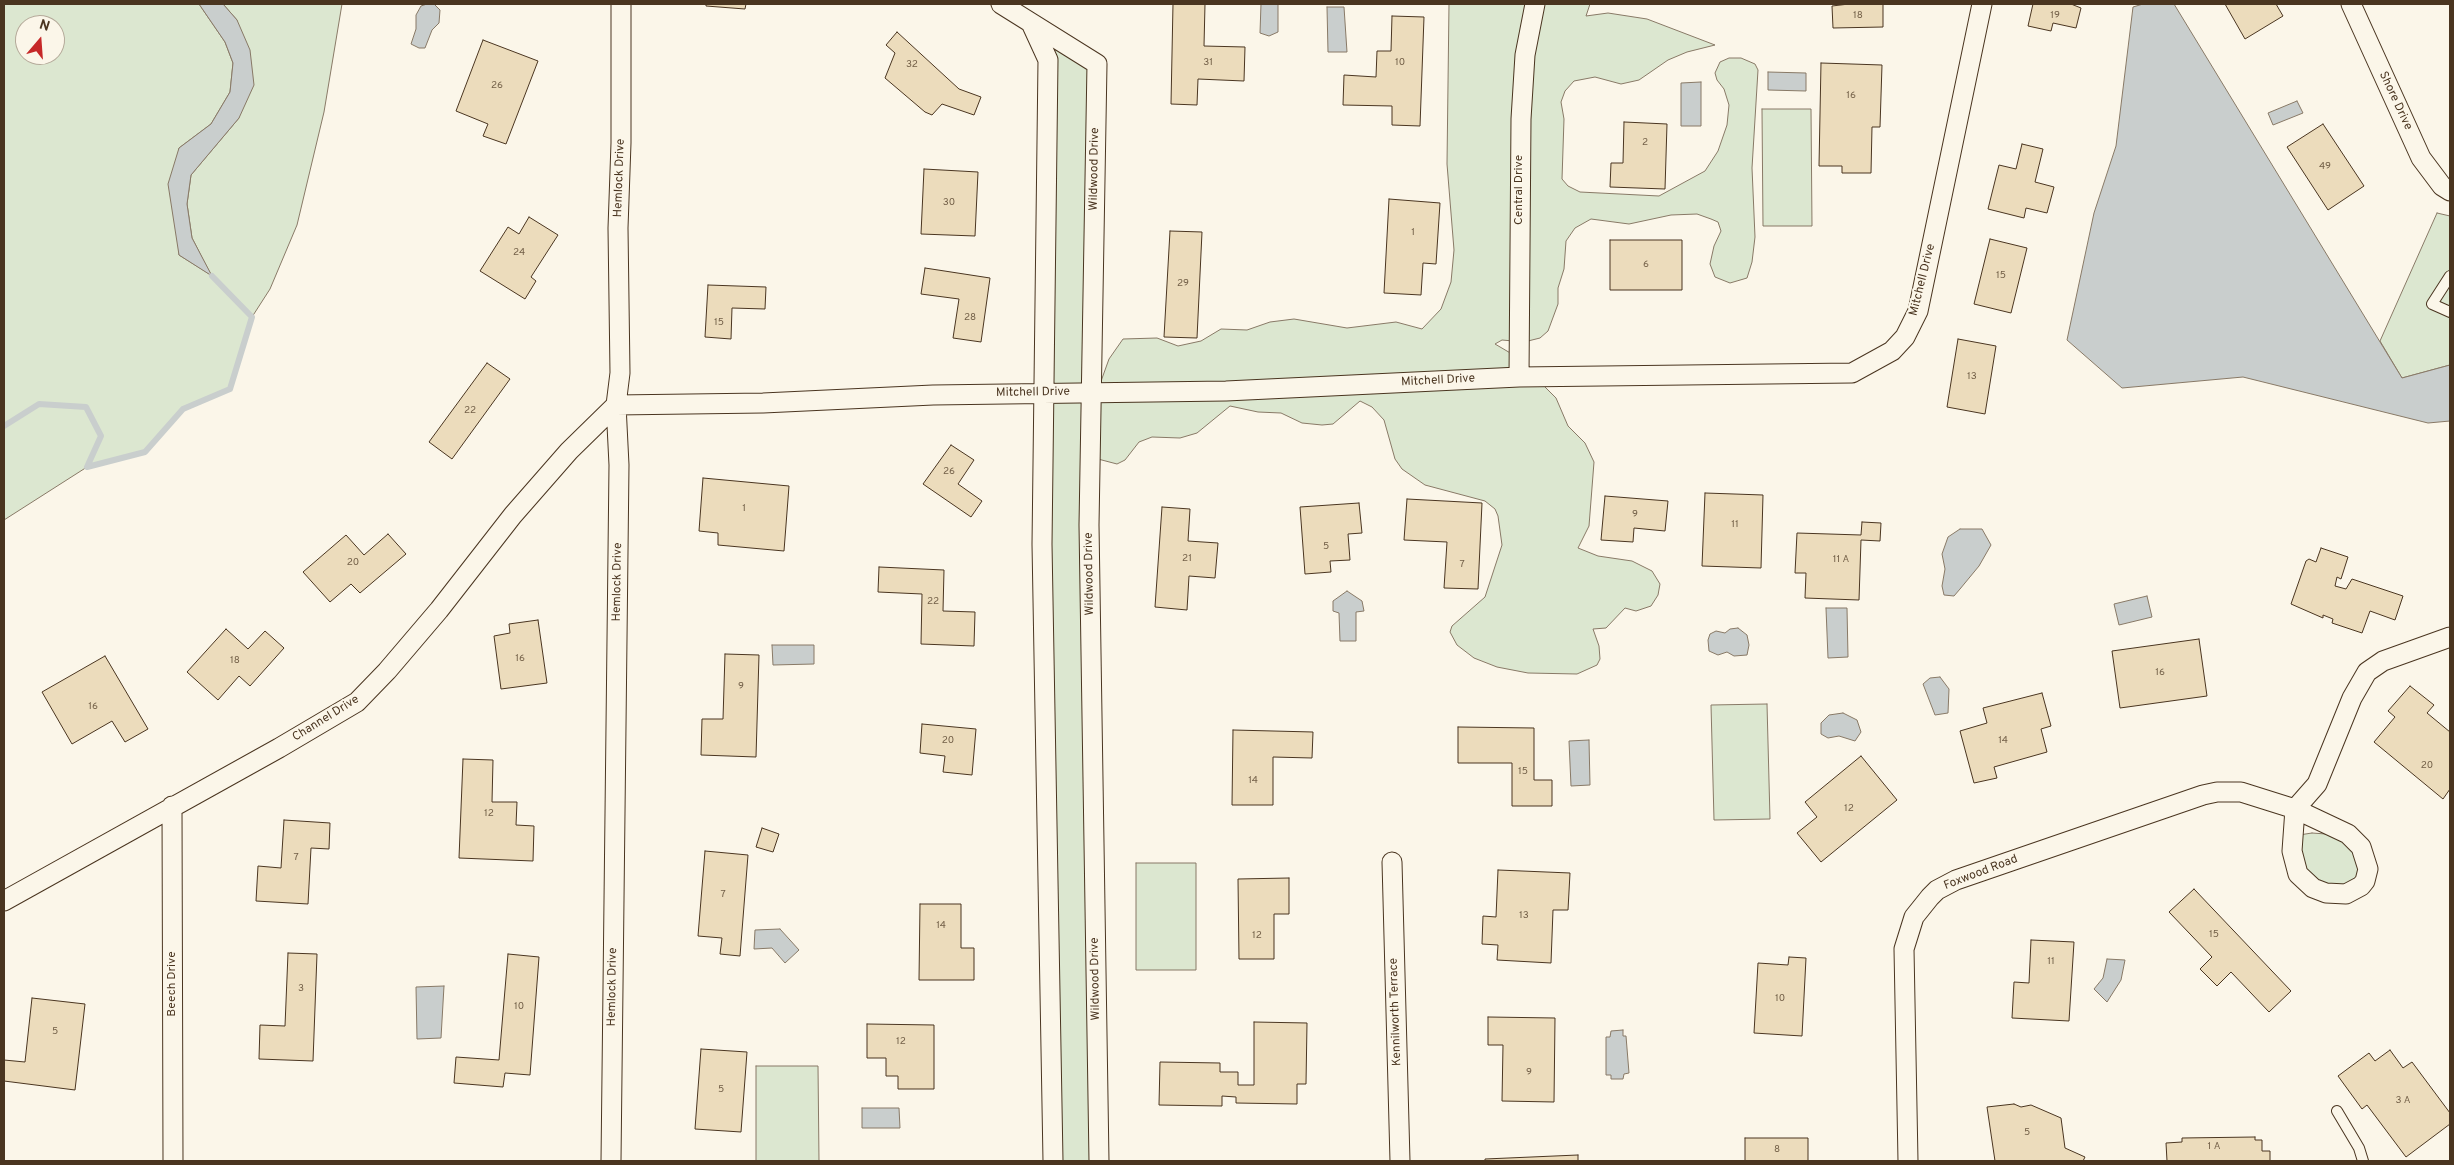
<!DOCTYPE html>
<style>
body{margin:0}
#map{position:relative;width:2454px;height:1165px;overflow:hidden;background:#fbf6e9;font-family:Overpass,sans-serif}
canvas{display:block}
.frame{position:absolute;inset:0;border:5px solid #4a3520;pointer-events:none}
.north{position:absolute;left:15px;top:15px;width:50px;height:50px;box-sizing:border-box;background:#fbf6e9;border:1px solid #b4a999;border-radius:50%;rotate:18deg;font-size:14px;font-weight:700;line-height:20px;text-align:center;color:#4a3520}
.north::after{content:'';display:block;margin:auto;width:18px;height:22px;background:#c62828;clip-path:polygon(50% 0,100% 100%,50% 72%,0 100%)}
</style>
<div id="map">
<canvas width="2454" height="1165"></canvas>
<div class="frame"></div>
<div class="north">N</div>
</div>
<script>
const ctx = document.querySelector('canvas').getContext('2d');
ctx.lineJoin = 'round';
function fillPath(path, color) { ctx.fillStyle = color; ctx.fill(path, 'evenodd'); }
const poly = rows => new Path2D(rows.map(r => 'M' + r).join(''));
function strokePath(path, color, width, dash) { ctx.strokeStyle = color; ctx.lineWidth = width; ctx.lineCap = dash ? 'butt' : 'round'; ctx.setLineDash(dash || []); ctx.stroke(path); }
function write(font, color, halo, rows, align = 'center') {
  ctx.font = font + ' Overpass,sans-serif'; ctx.lineWidth = 4; ctx.setLineDash([]); ctx.textBaseline = 'middle'; ctx.strokeStyle = halo; ctx.fillStyle = color; for (const [text, x, y, turn = 0] of rows) {
    ctx.save(); ctx.translate(x, y); ctx.rotate((+turn || 0) * Math.PI / 180); ctx.textAlign = isNaN(turn) ? turn : align; if (halo) ctx.strokeText(text, 0, 0); ctx.fillText(text, 0, 0); ctx.restore();
  }
}
const green = poly([
 [4,4,199,4,225,42,233,63,230,92,211,124,179,148,179,255,211,275,192,238,187,204,191,175,239,118,237,20,223,4,342,4,324,112,297,225,270,289,252,317,230,389,183,409,145,452,87,467,4,520,4,4],
 [25,25,55,25,55,55,25,55,25,25],
 [1449,4,1590,4,1586,16,1608,13,1647,19,1715,45,1687,52,1668,60,1639,80,1621,84,1595,77,1574,81,1565,91,1561,102,1564,119,1562,179,1568,186,1580,192,1659,196,1705,171,1718,151,1727,125,1729,105,1724,89,1717,80,1715,73,1720,62,1729,58,1741,58,1755,64,1758,70,1752,168,1755,237,1752,262,1747,278,1730,283,1715,277,1710,264,1714,246,1721,231,1718,222,1711,219,1697,214,1671,215,1629,224,1591,219,1575,228,1566,241,1564,269,1558,288,1558,304,1548,331,1540,338,1524,342,1502,340,1495,344,1512,354,1556,398,1568,426,1585,443,1594,462,1589,526,1578,548,1598,556,1632,561,1652,571,1660,584,1658,595,1651,606,1636,611,1625,608,1606,628,1593,629,1599,646,1600,659,1597,665,1577,674,1528,673,1497,667,1474,658,1457,645,1450,632,1452,626,1485,597,1502,545,1498,516,1495,509,1485,501,1425,485,1402,469,1395,459,1384,420,1372,407,1360,401,1333,424,1322,425,1302,423,1281,413,1258,412,1230,406,1197,433,1180,438,1152,437,1139,442,1125,460,1117,464,1098,459,1100,384,1109,359,1123,339,1157,338,1178,346,1201,341,1221,329,1247,330,1270,322,1294,319,1347,328,1396,322,1422,329,1441,309,1451,282,1454,250,1447,164,1449,4],
 [1031,23,1097,64,1099,1161,1053,1161,1048,60,1031,23],
 [1762,109,1811,109,1812,226,1763,226,1762,109],
 [2437,213,2450,216,2450,365,2402,378,2380,341,2437,213],
 [1767,704,1770,819,1714,820,1711,705,1767,704],
 [2312,833,2326,834,2356,848,2361,871,2350,886,2316,884,2303,864,2299,835,2312,833],
 [1136,863,1196,863,1196,970,1136,970,1136,863],
 [756,1066,818,1066,819,1161,756,1161,756,1066]
]);
fillPath(green, '#dce7d0');
strokePath(green, '#887966', 1);
const water = poly([
 [199,4,223,4,237,20,250,50,254,85,239,118,191,175,187,204,192,238,212,276,179,255,168,184,179,148,211,124,230,92,233,63,225,42,199,4],
 [427,4,434,4,440,10,439,23,432,30,425,48,419,48,411,44,416,29,416,15,421,6,427,4],
 [1261,4,1278,4,1278,32,1269,36,1260,33,1261,4],
 [2143,4,2174,4,2402,378,2450,365,2450,421,2428,423,2243,377,2122,388,2067,340,2094,213,2116,146,2133,7,2143,4],
 [1327,7,1344,7,1347,52,1328,52,1327,7],
 [1768,72,1806,73,1806,91,1768,90,1768,72],
 [1701,82,1701,126,1681,126,1681,83,1701,82],
 [2297,101,2303,113,2273,125,2268,113,2297,101],
 [1960,529,1982,529,1991,545,1979,566,1960,589,1954,596,1944,595,1942,586,1945,569,1942,554,1948,537,1960,529],
 [1347,591,1362,601,1364,611,1356,612,1356,641,1340,641,1339,613,1333,611,1333,601,1347,591],
 [2147,596,2152,617,2119,625,2114,604,2147,596],
 [1826,608,1847,608,1848,657,1828,658,1826,608],
 [1738,628,1747,635,1749,645,1747,655,1734,656,1727,652,1718,655,1709,651,1708,640,1710,634,1716,631,1725,633,1730,629,1738,628],
 [772,645,814,645,814,664,773,665,772,645],
 [1940,677,1949,689,1948,713,1935,715,1923,684,1930,678,1940,677],
 [1843,713,1857,720,1861,732,1855,741,1839,736,1828,738,1821,734,1821,723,1829,715,1843,713],
 [1589,740,1590,785,1571,786,1569,741,1589,740],
 [780,929,799,950,785,963,772,948,754,949,755,930,780,929],
 [2107,959,2125,960,2121,980,2107,1002,2094,989,2103,978,2107,959],
 [444,986,441,1038,417,1039,416,987,444,986],
 [1623,1030,1623,1036,1626,1036,1629,1073,1624,1074,1623,1079,1611,1079,1611,1075,1606,1075,1606,1037,1610,1037,1611,1031,1623,1030],
 [862,1108,899,1108,900,1128,862,1128,862,1108]
]);
fillPath(water, '#c9cecd');
strokePath(water, '#887966', 1);
strokePath(poly([
 [4,426,39,404,86,407,101,436,87,467,145,452,183,409,230,389,252,317,212,276]
]), '#c9cecd', 6);
const building = poly([
 [706,4,746,4,745,9,706,6,706,4],
 [1173,4,1205,4,1204,46,1245,47,1244,81,1198,79,1197,105,1171,104,1173,4],
 [1849,4,1883,4,1883,27,1833,28,1832,6,1849,4],
 [2033,4,2071,4,2081,8,2076,28,2053,23,2051,31,2028,26,2033,4],
 [2225,4,2276,4,2283,16,2245,39,2225,4],
 [1392,16,1424,17,1420,126,1392,125,1392,106,1343,105,1344,75,1376,77,1377,51,1391,51,1392,16],
 [897,32,959,89,981,97,974,115,942,104,932,115,925,112,885,78,895,53,886,45,897,32],
 [483,40,538,61,506,144,483,136,488,124,456,111,483,40],
 [1821,63,1882,65,1880,127,1872,127,1871,173,1842,173,1842,166,1819,166,1821,63],
 [1624,122,1667,124,1665,189,1610,187,1611,163,1623,163,1624,122],
 [2323,124,2364,186,2328,210,2287,147,2323,124],
 [2022,144,2043,149,2035,182,2054,187,2047,213,2026,208,2024,218,1988,209,1999,165,2016,169,2022,144],
 [924,169,978,172,975,236,921,234,924,169],
 [1389,199,1440,203,1436,264,1423,263,1421,295,1384,293,1389,199],
 [529,217,558,235,531,277,536,281,525,299,480,271,508,227,519,234,529,217],
 [1170,231,1202,232,1197,338,1164,337,1170,231],
 [1990,239,2027,248,2011,313,1974,304,1990,239],
 [1610,240,1682,240,1682,290,1610,290,1610,240],
 [925,268,990,278,981,342,953,338,959,299,921,294,925,268],
 [708,285,766,287,765,309,732,308,731,339,705,337,708,285],
 [1958,339,1996,346,1985,414,1947,407,1958,339],
 [487,363,510,379,452,459,429,442,487,363],
 [951,445,974,460,958,484,982,501,971,517,923,484,951,445],
 [703,478,789,486,784,551,718,545,718,533,699,531,703,478],
 [1705,493,1763,495,1761,568,1702,566,1705,493],
 [1605,496,1668,501,1665,531,1634,528,1633,542,1601,540,1605,496],
 [1407,499,1482,503,1478,589,1444,588,1447,542,1404,540,1407,499],
 [1359,503,1362,533,1348,534,1350,560,1330,561,1331,572,1305,574,1300,507,1359,503],
 [1162,507,1190,509,1188,541,1218,543,1215,578,1189,576,1187,610,1155,607,1162,507],
 [1862,522,1881,523,1880,541,1861,540,1859,600,1805,598,1806,573,1795,573,1797,533,1861,535,1862,522],
 [388,534,406,554,360,593,351,584,330,602,303,572,346,535,364,555,388,534],
 [2321,548,2348,557,2341,579,2337,577,2335,586,2346,589,2352,579,2403,596,2395,620,2370,611,2362,633,2332,623,2333,619,2323,615,2323,618,2291,604,2306,561,2309,559,2316,562,2321,548],
 [879,567,944,570,943,611,975,612,974,646,921,644,922,594,878,592,879,567],
 [538,620,547,683,501,689,494,636,510,633,509,624,538,620],
 [226,629,248,649,265,631,284,648,250,686,239,676,218,700,187,672,226,629],
 [2199,639,2207,696,2120,708,2112,651,2199,639],
 [725,654,759,655,756,757,701,755,702,719,723,719,725,654],
 [105,656,148,729,125,742,112,721,72,744,42,692,105,656],
 [2410,686,2434,705,2427,713,2450,732,2450,789,2443,799,2374,742,2395,717,2388,711,2410,686],
 [2042,693,2051,726,2041,729,2047,752,1994,767,1997,778,1974,783,1960,731,1987,723,1983,708,2042,693],
 [922,724,976,729,972,775,943,772,945,756,920,753,922,724],
 [1458,727,1534,728,1534,780,1552,780,1552,806,1512,806,1512,763,1458,763,1458,727],
 [1233,730,1313,732,1312,758,1273,757,1273,805,1232,805,1233,730],
 [1861,756,1897,800,1821,862,1797,833,1817,817,1805,802,1861,756],
 [463,759,493,760,492,802,517,802,516,825,534,826,533,861,459,858,463,759],
 [284,820,330,823,329,849,311,848,308,904,256,901,258,866,281,868,284,820],
 [762,828,779,834,773,852,756,847,762,828],
 [705,851,748,855,740,956,720,954,722,938,698,936,705,851],
 [1498,870,1570,873,1568,910,1553,910,1551,963,1497,960,1498,945,1482,944,1483,916,1496,917,1498,870],
 [1289,878,1289,914,1274,914,1274,959,1239,959,1238,879,1289,878],
 [2194,889,2291,991,2269,1012,2231,972,2217,986,2200,969,2212,957,2169,912,2194,889],
 [920,904,961,904,961,948,974,948,974,980,919,980,920,904],
 [2031,940,2074,942,2069,1021,2012,1018,2014,982,2029,983,2031,940],
 [288,953,317,954,313,1061,259,1059,260,1025,285,1026,288,953],
 [508,954,539,957,530,1075,505,1073,503,1087,454,1083,456,1057,499,1060,508,954],
 [1789,957,1806,958,1802,1036,1754,1033,1758,963,1788,965,1789,957],
 [32,998,85,1004,75,1090,4,1081,4,1060,25,1062,32,998],
 [1488,1017,1555,1018,1554,1102,1502,1101,1503,1045,1488,1045,1488,1017],
 [1254,1022,1307,1023,1306,1084,1297,1084,1297,1104,1236,1103,1236,1097,1222,1096,1222,1106,1159,1105,1160,1062,1220,1063,1220,1072,1238,1072,1238,1085,1254,1085,1254,1022],
 [867,1024,934,1025,934,1089,898,1089,898,1076,886,1076,886,1058,867,1058,867,1024],
 [701,1049,747,1052,741,1132,695,1129,701,1049],
 [2390,1050,2403,1068,2412,1062,2450,1113,2450,1124,2406,1157,2367,1105,2362,1109,2338,1076,2369,1053,2375,1061,2390,1050],
 [2014,1104,2021,1107,2031,1105,2061,1118,2065,1148,2085,1157,2083,1161,1995,1161,1987,1107,2014,1104],
 [2255,1137,2255,1140,2262,1140,2262,1151,2270,1151,2270,1161,2167,1161,2166,1143,2182,1142,2182,1138,2255,1137],
 [1745,1138,1808,1138,1808,1161,1745,1161,1745,1138],
 [1578,1155,1578,1161,1485,1161,1485,1159,1578,1155]
]);
fillPath(building, '#ecdcbc');
strokePath(building, '#4a3520', 1);
const service = poly([
 [2450,276,2432,304,2450,312],
 [2337,1111,2359,1148,2363,1161]
]);
const minor = poly([
 [1001,4,1097,64,1089,525,1099,1161],
 [2351,4,2421,158,2442,186,2450,191],
 [1031,23,1048,60,1042,544,1053,1161],
 [1519,377,1521,119,1525,55,1535,4],
 [172,806,173,1161],
 [2295,809,2348,834,2361,847,2368,869,2365,881,2361,886,2346,894,2326,893,2313,888,2298,874,2292,851,2295,809],
 [1392,862,1400,1161],
 [4,901,279,748,357,702,387,671,439,610,513,515,569,451,616,405,763,403,933,395,1226,391,1519,377,1852,373,1892,351,1905,337,1918,311,1982,4],
 [611,1161,619,465,616,405,620,373,618,228,621,143,621,4],
 [1908,1161,1904,949,1914,917,1930,897,1937,890,1956,880,2203,795,2217,792,2241,792,2295,809,2317,784,2352,698,2367,672,2383,661,2450,637]
]);
strokePath(service, '#4a3520', 12);
strokePath(minor, '#4a3520', 21);
strokePath(service, '#fbf6e9', 10);
strokePath(minor, '#fbf6e9', 19);
write('10px', '#725f47', null, [
 ["18",1858,16],
 ["19",2055,16],
 ["31",1208,63],
 ["10",1400,63],
 ["32",912,65],
 ["26",497,86],
 ["16",1851,96],
 ["2",1645,143],
 ["49",2325,167],
 ["30",949,203],
 ["1",1413,233],
 ["24",519,253],
 ["6",1646,265],
 ["15",2001,276],
 ["29",1183,284],
 ["28",970,318],
 ["15",719,323],
 ["13",1972,377],
 ["22",470,411],
 ["26",949,472],
 ["1",744,509],
 ["9",1635,515],
 ["11",1735,525],
 ["5",1326,547],
 ["21",1187,559],
 ["11 A",1841,560],
 ["20",353,563],
 ["7",1462,565],
 ["22",933,602],
 ["16",520,659],
 ["18",235,661],
 ["16",2160,673],
 ["9",741,687],
 ["16",93,707],
 ["20",948,741],
 ["14",2003,741],
 ["20",2427,766],
 ["15",1523,772],
 ["14",1253,781],
 ["12",1849,809],
 ["12",489,814],
 ["7",296,858],
 ["7",723,895],
 ["13",1524,916],
 ["14",941,926],
 ["15",2214,935],
 ["12",1257,936],
 ["11",2051,962],
 ["3",301,989],
 ["10",1780,999],
 ["10",519,1007],
 ["5",55,1032],
 ["12",901,1042],
 ["9",1529,1073],
 ["5",721,1090],
 ["3 A",2403,1101],
 ["5",2027,1133],
 ["1 A",2214,1147],
 ["8",1777,1150]
]);
write('12px', '#4a3520', '#fbf6e9', [
 ["Shore Drive",2395,101,65],
 ["Wildwood Drive",1095,169,-89],
 ["Hemlock Drive",620,178,-88],
 ["Central Drive",1520,190,-90],
 ["Mitchell Drive",1923,280,-76],
 ["Mitchell Drive",1438,381,-3],
 ["Mitchell Drive",1033,393,-1],
 ["Wildwood Drive",1090,574,-91],
 ["Hemlock Drive",618,582,-89],
 ["Channel Drive",326,719,-32],
 ["Foxwood Road",1981,873,-21],
 ["Wildwood Drive",1096,979,-91],
 ["Beech Drive",173,984,-90],
 ["Hemlock Drive",613,987,-89],
 ["Kennilworth Terrace",1396,1012,-92]
]);
</script>
